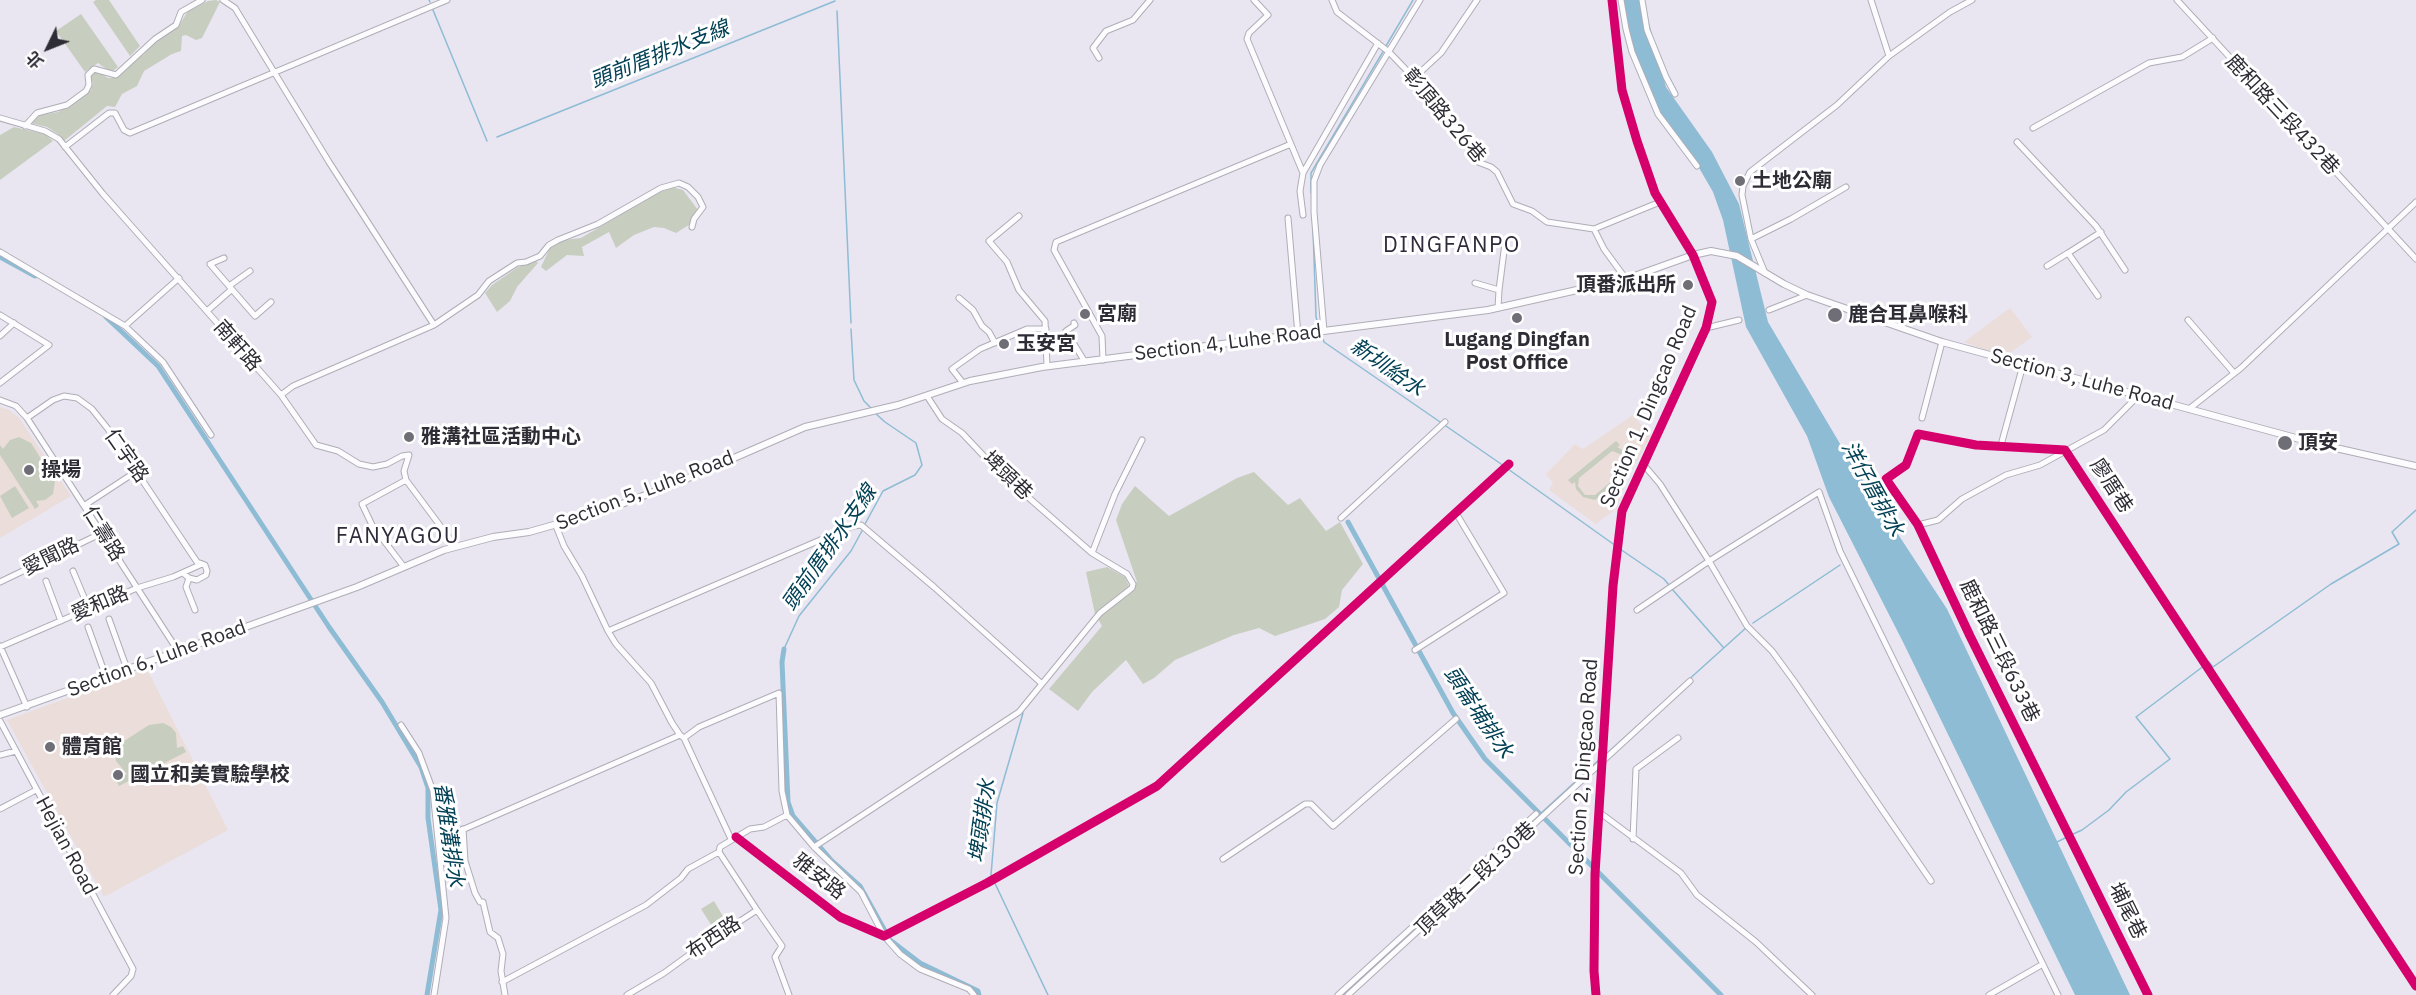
<!DOCTYPE html>
<meta charset="utf-8">
<style>
body{margin:0}
#map{position:relative;width:2416px;height:995px;overflow:hidden;background:#e9e6f1;font-family:"IBM Plex Sans","Noto Sans TC",sans-serif}
canvas{display:block}
.north{position:absolute;left:18px;top:18px;width:60px;height:60px;-webkit-text-stroke:4px #fff;paint-order:stroke;rotate:227deg;font-size:16px;font-weight:700;line-height:24px;text-align:center;color:#2e2c34}
.north::after{content:'';display:block;margin:auto;width:21px;height:27px;background:#2e2c34;clip-path:polygon(50% 0,100% 100%,50% 72%,0 100%)}
</style>
<div id="map">
<canvas width="2416" height="995"></canvas>
<div class="north">北</div>
</div>
<script>
const ctx = document.querySelector('canvas').getContext('2d');
ctx.lineJoin = 'round';
function fillPath(path, color) { ctx.fillStyle = color; ctx.fill(path, 'evenodd'); }
const poly = rows => new Path2D(rows.map(r => 'M' + r).join(''));
function strokePath(path, color, width, dash) { ctx.strokeStyle = color; ctx.lineWidth = width; ctx.lineCap = dash ? 'butt' : 'round'; ctx.setLineDash(dash || []); ctx.stroke(path); }
function write(font, color, halo, rows, align = 'center') {
  ctx.font = font + ' "IBM Plex Sans","Noto Sans TC",sans-serif'; ctx.lineWidth = 6; ctx.setLineDash([]); ctx.textBaseline = 'middle'; ctx.strokeStyle = halo; ctx.fillStyle = color; for (const [text, x, y, turn = 0] of rows) {
    ctx.save(); ctx.translate(x, y); ctx.rotate((+turn || 0) * Math.PI / 180); ctx.textAlign = isNaN(turn) ? turn : align; if (halo) ctx.strokeText(text, 0, 0); ctx.fillText(text, 0, 0); ctx.restore();
  }
}
fillPath(poly([
 [2010,308,2032,337,2004,357,1964,342],
 [0,407,9,410,19,418,71,496,0,538],
 [1633,415,1651,436,1625,482,1617,508,1596,524,1549,490,1553,483,1546,474,1575,444,1583,449],
 [147,669,228,830,104,897,7,720]
]), '#eaddda');
fillPath(poly([
 [96,0,109,0,140,46,130,56,93,2],
 [216,0,220,2,202,38,196,40,186,35,182,36,181,51,172,54,144,71,137,86,122,94,115,107,107,106,64,141,58,134,47,127,30,123,40,115,58,112,91,90,93,83,90,78,91,73,97,71,108,78,115,78,144,54,149,47,178,27,188,11,208,1],
 [81,14,118,67,113,71,109,71,98,63,85,72,56,31],
 [14,127,45,134,53,141,0,180,0,135],
 [672,187,683,190,698,210,689,225,676,233,664,228,654,227,634,235,616,248,609,232,582,247,584,256,567,255,546,271,541,267,550,248,564,240,581,238,652,196],
 [536,261,538,263,517,287,510,301,497,312,485,293,492,285,518,267],
 [19,437,31,443,55,481,53,494,45,500,36,501,39,506,35,509,0,455,0,445,3,449,10,440],
 [1616,441,1620,445,1617,447,1626,452,1629,457,1630,472,1595,500,1583,497,1576,489,1575,482,1572,484,1568,480],
 [1612,451,1625,456,1627,468,1595,495,1585,495,1578,486,1579,478],
 [1254,472,1288,505,1300,498,1326,531,1340,522,1363,564,1342,590,1339,607,1325,619,1275,636,1259,628,1234,635,1175,660,1154,678,1143,684,1126,660,1092,692,1078,711,1049,689,1102,626,1095,614,1086,572,1107,567,1125,577,1129,586,1137,582,1116,520,1122,504,1135,486,1169,516,1237,478],
 [15,486,29,508,12,518,0,496],
 [163,723,171,727,176,733,177,748,183,746,186,752,119,786,116,780,127,774,116,761,115,753,118,745,149,725],
 [714,901,727,923,715,931,701,909]
]), '#c7cec0');
fillPath(poly([
 [1623,0,1643,0,1666,87,1712,152,1739,204,1768,322,1852,464,1947,609,2130,995,2075,995,1903,642,1829,497,1807,436,1746,327,1723,220,1713,192,1698,166,1660,113,1640,69,1627,30]
]), '#8dbcd4');
strokePath(poly([
 [429,0,430,2],
 [433,10,487,141],
 [837,11,851,323],
 [1386,46,1413,0],
 [497,137,835,1],
 [1311,193,1311,173,1384,50],
 [1313,228,1316,317,1320,330],
 [851,329,854,380,864,401,872,409],
 [1322,335,1324,342,1504,466],
 [1508,469,1616,546],
 [865,524,883,491,915,475,922,465,916,443,885,422,875,413],
 [1620,549,1664,579,1669,585],
 [1672,589,1723,647],
 [1753,623,1840,565],
 [784,649,799,616,851,551,863,529],
 [1023,713,997,803,991,875,1048,995],
 [1604,756,1747,627],
 [2071,835,2082,830,2109,810,2126,792,2170,759,2136,717,2209,662,2213,667,2331,584,2399,544,2392,532,2416,510],
 [2055,843,2067,837],
 [1343,995,1600,759]
]), '#8dbcd4', 1.5);
strokePath(poly([
 [0,257,35,276],
 [106,317,158,366,329,627,382,702,421,767,428,788,428,818,441,910,427,995],
 [1348,522,1453,713,1485,759,1721,995],
 [784,649,782,662,788,802,793,816,831,860,860,886,890,940,920,963,978,991,979,995]
]), '#8dbcd4', 5);
const minor = poly([
 [223,0,235,8,329,162,434,325],
 [1254,0,1268,15,1249,33,1247,39,1303,173,1300,191,1303,215],
 [1332,0,1337,12,1389,52,1414,78,1451,126,1469,139,1478,162,1491,167,1497,172,1513,204,1532,211,1547,222,1594,229,1660,202],
 [1621,0,1626,29,1632,52,1658,114,1697,166],
 [1642,0,1647,30,1666,77,1675,94],
 [1871,0,1889,56],
 [2177,0,2416,259],
 [1099,58,1093,48,1106,31,1133,20,1150,0],
 [1414,78,1441,53,1477,0],
 [0,118,45,131,59,139,103,194,281,395,316,445,338,451,359,464,373,467,387,464,402,456,409,455,404,471,406,480,450,539,451,548],
 [25,126,37,113,67,105,86,91,89,85,88,75,94,69,116,75,155,39,176,25,181,12,202,0],
 [2033,128,2149,63,2182,57,2213,38],
 [2017,142,2096,226,2125,270],
 [65,147,109,113,115,113,124,130,130,133,447,0],
 [1303,173,1378,43],
 [1019,216,989,241,1007,262,1019,290,1045,321,1047,366],
 [1288,218,1298,335],
 [1594,229,1604,249,1626,279],
 [1751,239,1791,219,1846,187],
 [0,252,125,326,163,362,211,435],
 [224,258,210,264,255,316,271,302],
 [2047,266,2068,253],
 [1765,273,1751,239,1742,195,1743,186,1750,172,1837,105,1889,56,1950,12,1972,0],
 [1475,283,1499,290,1498,308],
 [229,286,250,271],
 [1499,290,1505,243],
 [2098,296,2068,253,2101,232],
 [959,298,973,310,982,326,989,332,995,343],
 [1769,310,1807,295],
 [207,311,231,290],
 [0,315,49,345,0,383],
 [2188,320,2234,373],
 [1074,323,1075,325,1066,331,1085,362],
 [125,326,179,278],
 [1706,328,1739,320],
 [1324,331,1314,212,1314,181,1320,165,1420,0],
 [0,336,14,323],
 [1103,360,1102,336,1054,250,1056,242,1291,144],
 [963,383,952,369,980,349,1027,329,1046,329],
 [281,395,293,386,434,325,478,295,489,281,517,263,526,262,540,256,549,245,558,240,598,224,661,188,679,183,688,187,698,197,703,207,694,219,692,227],
 [927,396,942,419,962,433,997,470,1092,553],
 [0,400,16,406,27,418,178,651],
 [2189,409,2241,368,2416,202],
 [27,418,53,400,64,396,77,398,92,409,108,429,197,562,205,565,207,571,206,575,197,580,189,578,183,573],
 [1922,418,1942,342],
 [2001,445,2023,365],
 [1643,464,1660,484,1709,561,1747,626,1772,651,1794,681,1931,881],
 [85,505,137,471],
 [1341,518,1445,422],
 [1918,525,1938,520,1962,499,2006,475,2040,465,2104,430,2139,395],
 [556,526,564,546,582,576,608,631,616,644,651,683,672,723,680,735,684,738,731,839],
 [404,567,372,525,362,504,406,480],
 [73,571,89,609],
 [189,578,186,587,195,610],
 [46,581,61,621],
 [0,582,102,533],
 [1637,610,1709,561,1819,492,1840,551,2058,995],
 [109,619,127,669],
 [88,627,106,677],
 [608,631,853,526,861,525,934,587,1041,683],
 [0,646,27,707],
 [0,647,137,588,173,577,202,564],
 [1415,650,1504,593,1456,513],
 [0,721,133,969,131,976,113,995],
 [401,725,419,753,433,791,446,918,434,995],
 [684,738,699,727,779,693,782,791,787,815,814,847,861,892,884,936,900,954,920,969,969,989,974,995],
 [0,755,16,751],
 [0,809,36,790],
 [1599,812,1681,873,1697,895,1756,942,1812,995],
 [463,829,465,861,475,893,480,902,483,902,490,932,498,938,503,954,501,971,505,995],
 [736,837,840,917,884,936,987,883,1157,786,1509,464],
 [1633,839,1636,769,1678,738],
 [439,840,680,735],
 [814,847,1019,712,1100,613,1132,588,1133,584,1127,574,1092,553,1115,494,1142,440],
 [1223,859,1305,804,1311,804,1333,826,1456,719],
 [757,910,782,946,775,957,789,995],
 [502,982,646,905,681,878,688,869,719,852],
 [627,995,664,973,693,952,757,910,719,852,720,847,750,829,764,827,787,815],
 [1338,995,1536,814],
 [1348,995,1690,681],
 [1596,995,1594,971,1595,874,1613,586,1622,511,1706,328,1712,302,1693,255,1655,193,1637,141,1622,90,1612,0],
 [1989,995,2043,964],
 [2148,995,1970,636,1918,525,1886,479,1906,465,1918,434,1976,445,2065,450,2416,986]
]);
const major = poly([
 [0,715,357,587,444,550,493,537,529,532,603,511,672,485,805,427,898,405,970,381,1042,367,1488,310,1626,279,1693,255,1711,251,1737,256,1784,284,1807,295,1942,342,2318,444,2416,466]
]);
strokePath(minor, '#afadb6', 7);
strokePath(major, '#afadb6', 8);
strokePath(minor, '#fcfbfd', 5);
strokePath(major, '#fcfbfd', 6);
strokePath(poly([
 [736,837,840,917,884,936,987,883,1157,786,1509,464],
 [1596,995,1594,971,1595,874,1613,586,1622,511,1706,328,1712,302,1693,255,1655,193,1637,141,1622,90,1612,0],
 [2148,995,1970,636,1918,525,1886,479,1906,465,1918,434,1976,445,2065,450,2416,986]
]), '#d6006c', 9);
for (const [x, y, r, color] of [
 [1740,181,6,"#6f6d76"],
 [1688,285,6,"#6f6d76"],
 [1085,314,6,"#6f6d76"],
 [1835,315,8,"#6f6d76"],
 [1517,318,6,"#6f6d76"],
 [1004,344,6,"#6f6d76"],
 [409,437,6,"#6f6d76"],
 [2285,443,8,"#6f6d76"],
 [29,470,6,"#6f6d76"],
 [50,747,6,"#6f6d76"],
 [118,775,6,"#6f6d76"]
]) { const dot = new Path2D(); dot.arc(x, y, r, 0, 2 * Math.PI); ctx.fillStyle = color; ctx.fill(dot); strokePath(dot, '#fff', 2); }
write('20px', '#2e2c34', '#fff', [
 ["鹿和路三段432巷",2282,115,47],
 ["彰頂路326巷",1444,116,50],
 ["Section 4, Luhe Road",1228,343,-7],
 ["南軒路",237,346,49],
 ["Section 3, Luhe Road",2082,380,15],
 ["Section 1, Dingcao Road",1649,407,-67],
 ["仁宇路",126,456,55],
 ["埤頭巷",1007,476,44],
 ["廖厝巷",2111,486,57],
 ["Section 5, Luhe Road",645,491,-21],
 ["仁壽路",103,534,58],
 ["愛聞路",51,557,-26],
 ["愛和路",100,604,-23],
 ["鹿和路三段633巷",1999,651,64],
 ["Section 6, Luhe Road",157,659,-20],
 ["Section 2, Dingcao Road",1584,767,-86],
 ["Hejian Road",66,846,62],
 ["雅安路",819,877,38],
 ["頂草路二段130巷",1476,879,-43],
 ["埔尾巷",2127,911,64],
 ["布西路",714,938,-34]
]);
write('bold 20px', '#2e2c34', '#fff', [
 ["土地公廟",1752,181],
 ["頂番派出所",1676,285,"right"],
 ["宮廟",1097,314],
 ["鹿合耳鼻喉科",1848,315],
 ["Lugang Dingfan",1517,340,"center"],
 ["Post Office",1517,363,"center"],
 ["玉安宮",1016,344],
 ["雅溝社區活動中心",421,437],
 ["頂安",2298,443],
 ["操場",41,470],
 ["體育館",62,747],
 ["國立和美實驗學校",130,775]
], 'left');
write('italic 21px', '#024055', '#fff', [
 ["頭前厝排水支線",660,55,-22],
 ["新圳給水",1387,368,35],
 ["洋仔厝排水",1872,489,61],
 ["頭前厝排水支線",830,548,-55],
 ["頭崙埔排水",1478,713,56],
 ["埤頭排水",983,821,-82],
 ["番雅溝排水",448,835,82]
]);
ctx.letterSpacing = '1.5px';
write('22px', '#2f2b3b', '#fff', [
 ["DINGFANPO",1452,246],
 ["FANYAGOU",398,537]
]);
ctx.letterSpacing = '0px';
</script>
